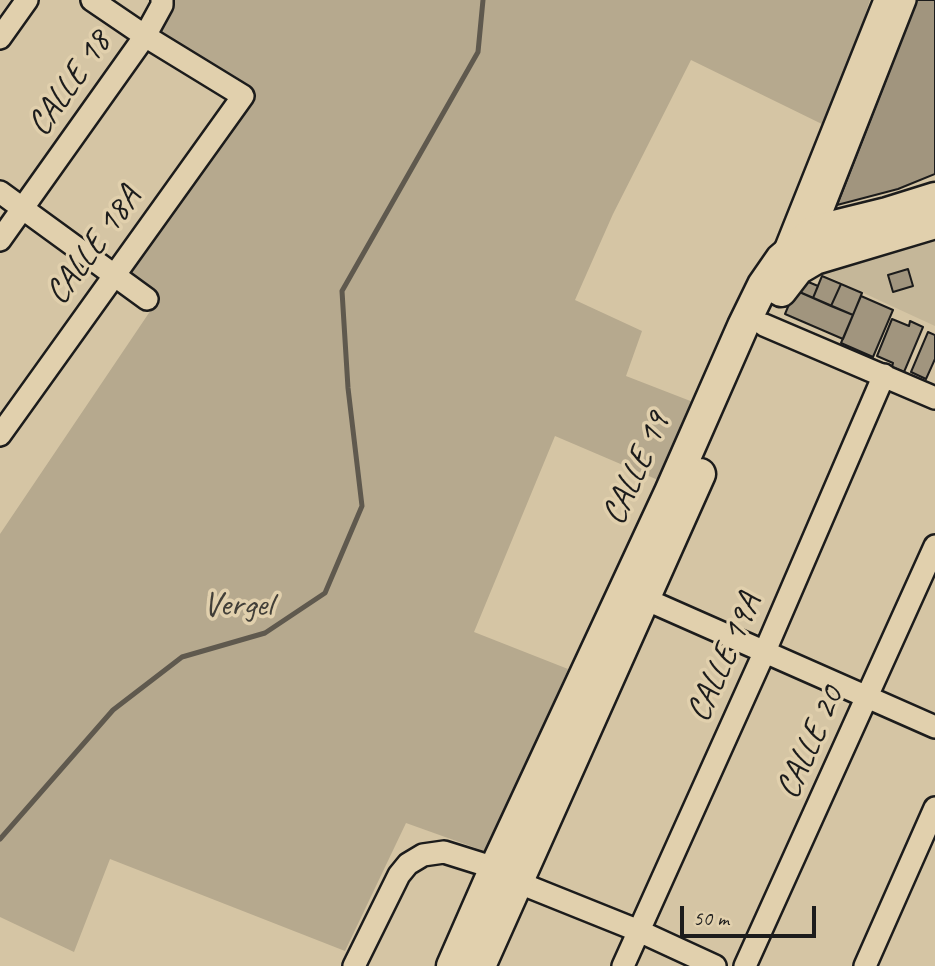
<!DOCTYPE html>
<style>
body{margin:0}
#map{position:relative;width:935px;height:966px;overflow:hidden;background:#d5c5a4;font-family:Caveat,sans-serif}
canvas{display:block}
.scale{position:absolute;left:680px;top:906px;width:136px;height:32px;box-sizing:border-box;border:4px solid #1c1c1c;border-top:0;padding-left:9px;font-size:21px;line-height:24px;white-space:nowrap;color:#1c1c1c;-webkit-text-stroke:5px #e1d0ad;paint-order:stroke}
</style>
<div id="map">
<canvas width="935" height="966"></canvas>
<div class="scale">50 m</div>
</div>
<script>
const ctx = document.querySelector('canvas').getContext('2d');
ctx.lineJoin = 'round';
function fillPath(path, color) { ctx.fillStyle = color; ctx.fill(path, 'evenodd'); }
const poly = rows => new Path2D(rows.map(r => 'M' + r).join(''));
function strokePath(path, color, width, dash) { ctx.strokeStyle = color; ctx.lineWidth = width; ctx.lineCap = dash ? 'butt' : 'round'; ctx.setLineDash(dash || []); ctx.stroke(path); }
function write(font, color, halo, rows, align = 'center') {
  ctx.font = font + ' Caveat,sans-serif'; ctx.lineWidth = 7; ctx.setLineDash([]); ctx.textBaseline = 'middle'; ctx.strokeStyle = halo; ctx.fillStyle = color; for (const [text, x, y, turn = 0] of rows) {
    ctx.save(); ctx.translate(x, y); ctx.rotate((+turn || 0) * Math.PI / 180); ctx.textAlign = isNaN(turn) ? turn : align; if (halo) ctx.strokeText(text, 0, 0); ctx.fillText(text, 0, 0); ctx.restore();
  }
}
fillPath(poly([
 [935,235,935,326,818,272]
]), '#c5b799');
fillPath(poly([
 [153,0,870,0,828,127,691,60,613,214,575,300,642,331,626,376,693,402,658,480,555,436,474,632,568,669,487,852,406,823,345,951,110,859,74,952,0,917,0,534,159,298,123,273,247,96,158,33]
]), '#b6a98e');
strokePath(poly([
 [0,839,113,710,182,657,265,633,325,593,362,506,348,388,342,291,478,52,483,0]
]), '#5f594e', 5);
const building = poly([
 [914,0,935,0,935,174,898,189,837,205,887,77,914,0],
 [908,269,913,286,893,292,888,275,908,269],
 [822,276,841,284,831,306,813,298,822,276],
 [806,281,818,286,813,298,797,291,806,281],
 [841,284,862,293,853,315,831,306,841,284],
 [795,290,853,315,843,339,785,314,795,290],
 [861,296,893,310,873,357,841,343,861,296],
 [892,319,909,326,910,321,923,327,904,372,892,367,893,363,877,356,892,319],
 [928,332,935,335,935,359,926,379,911,372,928,332]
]);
fillPath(building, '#a1957e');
strokePath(building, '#1c1c1c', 2);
const street = poly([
 [0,38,27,0],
 [0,192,147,299],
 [814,231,905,0],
 [0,240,145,36,162,5,162,0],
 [783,255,885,0],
 [764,325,935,398],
 [0,435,243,96,145,36,92,0],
 [645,599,935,727],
 [517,882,639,931,715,966],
 [354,966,399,875,408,864,423,855,444,852,495,868],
 [623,966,765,651,884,375],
 [745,966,935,546],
 [865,966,935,808]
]);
const secondary = poly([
 [781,291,798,269,815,259,935,223],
 [452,966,495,868,670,492,743,326,763,285,781,259,814,231,887,213,935,198],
 [480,966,700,474]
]);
strokePath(street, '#1c1c1c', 26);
strokePath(secondary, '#1c1c1c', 35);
strokePath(street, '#e1d0ad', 21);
strokePath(secondary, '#e1d0ad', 30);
write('35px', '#1c1c1c', '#e1d0ad', [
 ["CALLE 18",70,84,-55],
 ["CALLE 18A",94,246,-54],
 ["CALLE 19",637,469,-66],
 ["CALLE 19A",725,658,-66],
 ["CALLE 20",811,743,-66]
]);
write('35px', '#423f38', '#e1d0ad', [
 ["Vergel",238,606]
]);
</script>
